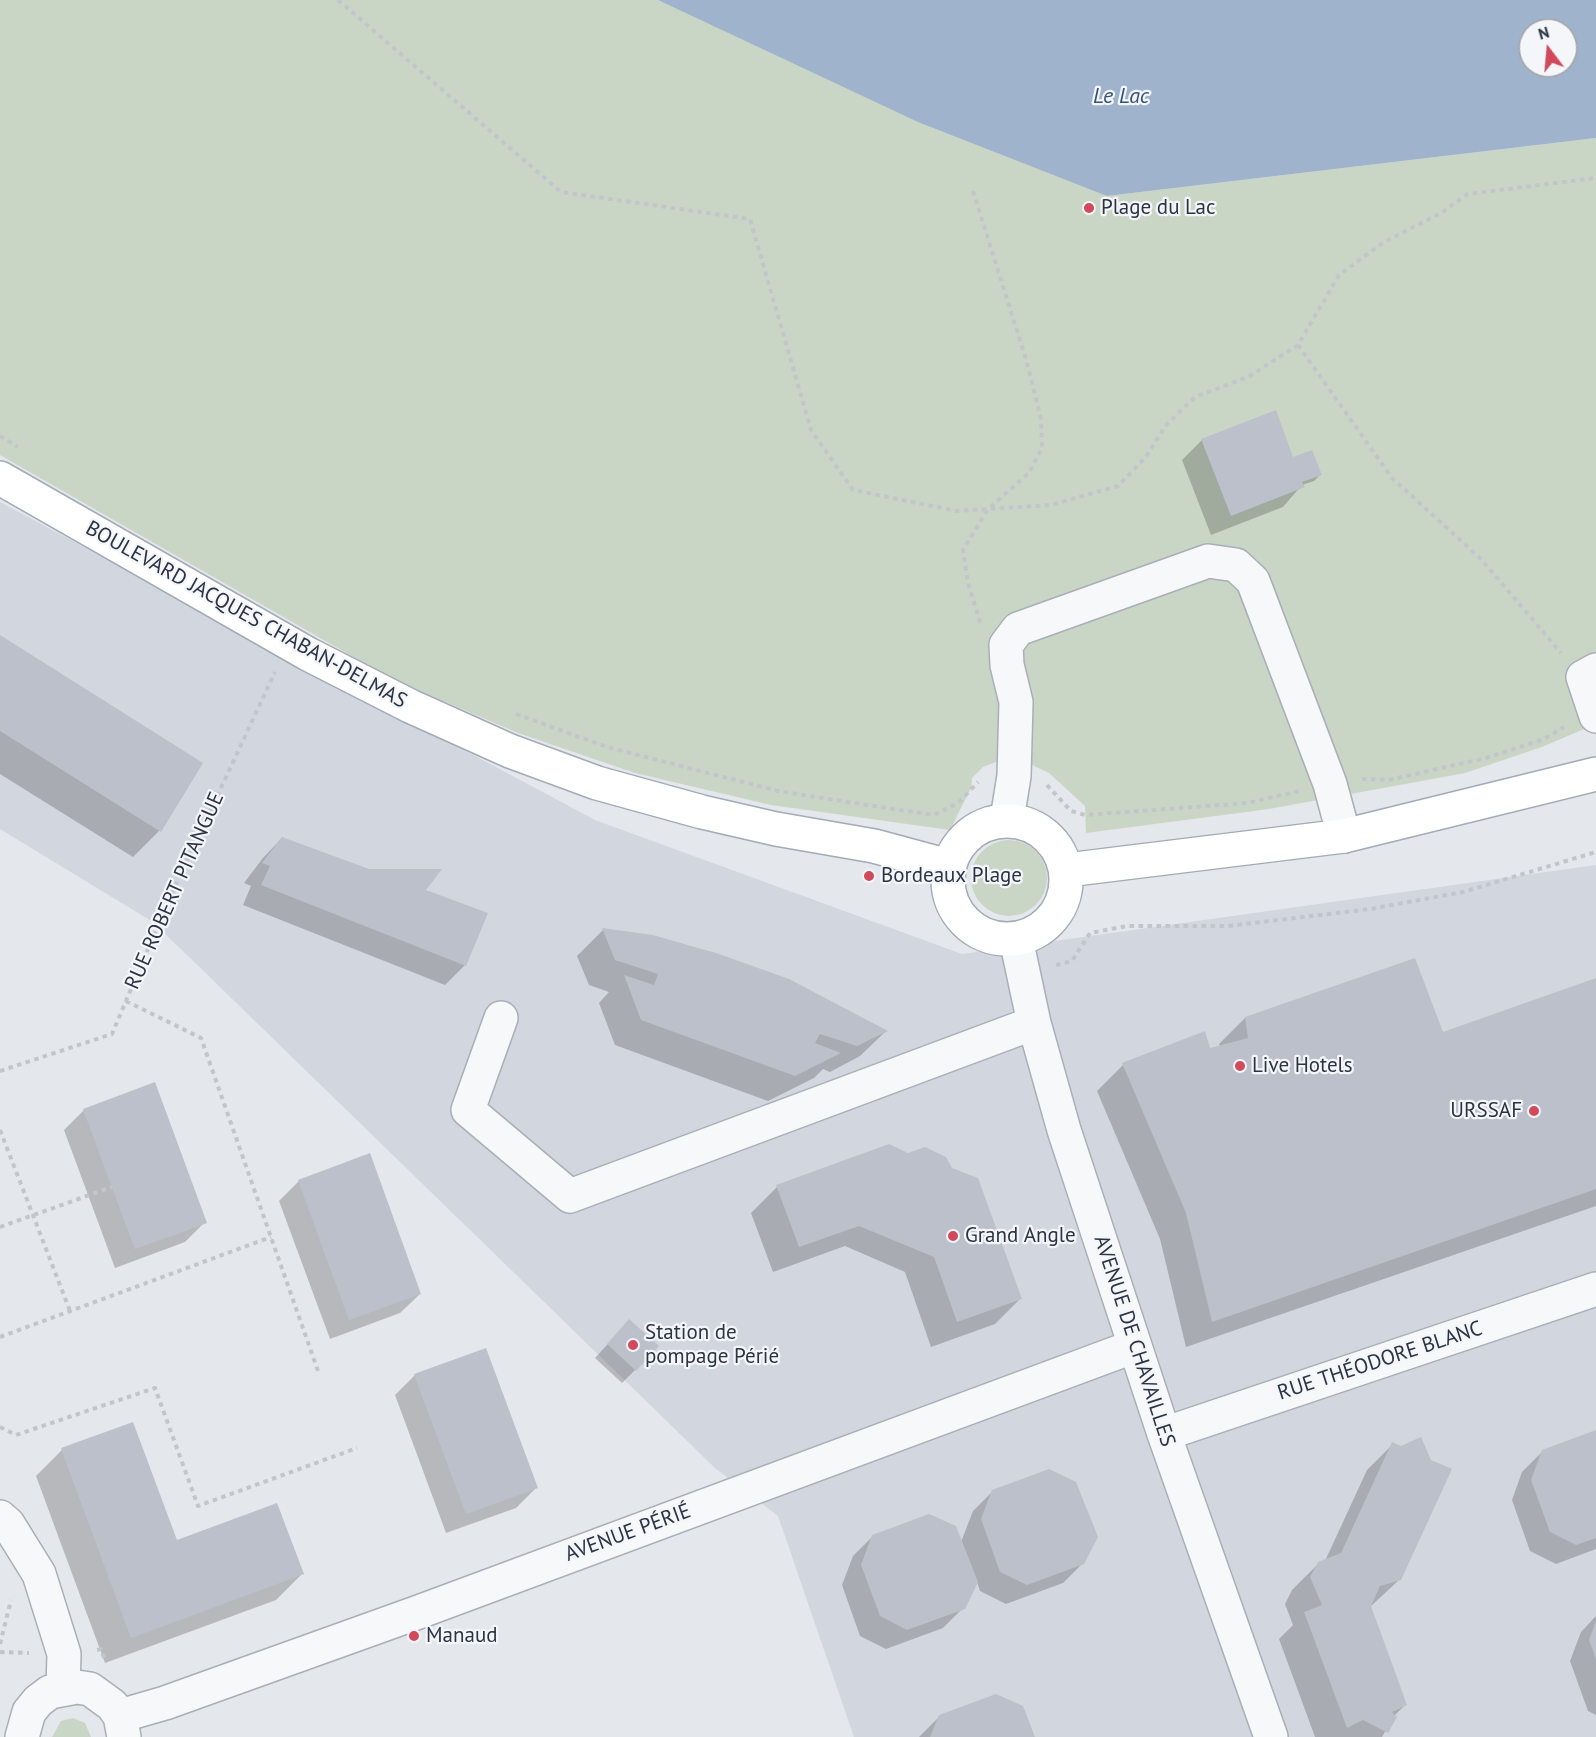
<!DOCTYPE html>
<meta charset="utf-8">
<style>
body{margin:0}
#map{position:relative;width:1596px;height:1737px;overflow:hidden;background:#e4e7ec;font-family:"PT Sans",sans-serif}
canvas{display:block}
.north{position:absolute;left:1518px;top:18px;width:60px;height:60px;box-sizing:border-box;background:#f4f6f9;border:2px solid #a4a8b1;border-radius:50%;rotate:344deg;font-size:16px;font-weight:700;line-height:24px;text-align:center;color:#2b3445}
.north::after{content:'';display:block;margin:auto;width:21px;height:27px;background:#d1495b;clip-path:polygon(50% 0,100% 100%,50% 72%,0 100%)}
</style>
<div id="map">
<canvas width="1596" height="1737"></canvas>
<div class="north">N</div>
</div>
<script>
const ctx = document.querySelector('canvas').getContext('2d');
ctx.lineJoin = 'round';
function fillPath(path, color) { ctx.fillStyle = color; ctx.fill(path, 'evenodd'); }
const poly = rows => new Path2D(rows.map(r => 'M' + r).join(''));
function strokePath(path, color, width, dash) { ctx.strokeStyle = color; ctx.lineWidth = width; ctx.lineCap = dash ? 'butt' : 'round'; ctx.setLineDash(dash || []); ctx.stroke(path); }
function write(font, color, halo, rows, align = 'center') {
  ctx.font = font + ' "PT Sans",sans-serif'; ctx.lineWidth = 4.5; ctx.setLineDash([]); ctx.textBaseline = 'middle'; ctx.strokeStyle = halo; ctx.fillStyle = color; for (const [text, x, y, turn = 0] of rows) {
    ctx.save(); ctx.translate(x, y); ctx.rotate((+turn || 0) * Math.PI / 180); ctx.textAlign = isNaN(turn) ? turn : align; if (halo) ctx.strokeText(text, 0, 0); ctx.fillText(text, 0, 0); ctx.restore();
  }
}
fillPath(poly([
 [0,502,595,820,962,954,1596,865,1596,1737,854,1737,778,1516,715,1468,153,922,0,829]
]), '#d2d6de');
fillPath(poly([
 [0,0,658,0,1107,196,1596,138,1596,724,1542,747,1465,773,1269,809,1086,833,1085,806,1049,773,1032,765,998,761,983,767,972,778,971,788,950,830,771,805,635,773,518,733,392,679,0,455],
 '971 878a38 38 0 1 1 76 0a38 38 0 1 1-76 0Z',
 [73,1718,85,1723,91,1737,52,1737,61,1721]
]), '#c9d6c5');
fillPath(poly([
 [658,0,1596,0,1596,138,1107,196,918,122],
 [1530,30,1566,30,1566,66,1530,66]
]), '#9fb4cc');
fillPath(poly([
 [1202,440,1292,459,1320,475,1314,481,1302,485,1283,507,1211,535,1182,460],
 [0,637,201,763,159,831,133,857,0,774],
 [282,838,368,870,439,870,424,891,465,965,445,985,243,905,251,886,244,883,263,858],
 [603,930,653,936,886,1031,860,1056,830,1072,823,1069,814,1078,768,1101,615,1045,599,1003,609,992,589,985,577,956],
 [1596,980,1596,1206,1186,1347,1160,1239,1097,1091,1123,1065,1220,1047,1219,1044,1245,1018,1442,1034],
 [84,1110,205,1222,185,1242,115,1268,64,1130],
 [908,1154,1021,1298,995,1324,931,1347,905,1272,845,1246,773,1272,751,1213,777,1187],
 [299,1181,420,1294,400,1313,330,1339,279,1201],
 [617,1334,635,1370,622,1383,595,1358],
 [415,1375,536,1488,516,1508,446,1533,395,1395],
 [1596,1432,1596,1549,1556,1564,1530,1551,1512,1500,1522,1472,1543,1451],
 [1393,1444,1400,1579,1370,1607,1405,1705,1394,1716,1382,1737,1315,1737,1279,1639,1293,1625,1285,1604,1292,1590,1319,1563,1325,1561,1367,1470],
 [62,1450,176,1542,302,1574,276,1600,105,1663,36,1476],
 [993,1491,1083,1563,1063,1583,1006,1604,980,1591,977,1582,963,1608,943,1628,886,1649,860,1636,842,1585,853,1556,873,1536,961,1542,973,1511],
 [1596,1616,1596,1715,1588,1711,1570,1661,1581,1632],
 [940,1716,1034,1737,919,1737]
]), '#0003');
fillPath(poly([
 [1276,410,1293,457,1312,450,1322,475,1302,482,1305,487,1231,516,1201,439],
 [0,635,203,763,161,832,0,731],
 [282,837,369,869,442,869,426,890,488,913,466,966,261,885,270,866,262,863],
 [602,928,653,935,719,954,789,979,888,1031,857,1046,820,1034,815,1043,841,1053,795,1076,641,1020,624,975,654,985,658,974,615,960],
 [1415,958,1443,1032,1596,978,1596,1189,1212,1322,1186,1213,1122,1063,1205,1031,1210,1048,1248,1038,1245,1017],
 [155,1082,207,1223,135,1249,83,1109],
 [889,1144,908,1153,925,1147,946,1157,952,1168,978,1178,1022,1299,957,1322,934,1257,859,1226,799,1247,776,1185],
 [370,1153,421,1294,349,1320,298,1180],
 [629,1319,659,1346,636,1371,607,1344],
 [486,1348,538,1488,466,1514,414,1374],
 [133,1422,177,1540,277,1503,304,1574,131,1638,61,1448],
 [1596,1430,1596,1538,1576,1545,1550,1532,1531,1480,1542,1450],
 [1421,1437,1431,1460,1452,1469,1401,1580,1380,1586,1371,1606,1407,1705,1392,1712,1397,1717,1388,1733,1363,1720,1347,1728,1304,1612,1322,1605,1310,1577,1318,1562,1341,1553,1392,1442,1401,1446],
 [1049,1469,1076,1482,1098,1537,1084,1564,1027,1585,1000,1572,981,1519,992,1490],
 [929,1514,956,1526,978,1582,965,1609,907,1630,880,1616,861,1565,872,1535],
 [1596,1621,1596,1659,1589,1640],
 [996,1694,1023,1706,1035,1737,930,1737,939,1715]
]), '#bbc0ca');
const minor = poly([
 [1596,670,1583,677,1596,716],
 [1007,819,1014,776,1016,702,1007,665,1006,645,1018,629,1208,561,1236,565,1253,581,1330,784,1344,836],
 [1016,939,1034,1023,1064,1130,1164,1434,1271,1737],
 [501,1018,468,1110,570,1196,1034,1023],
 [1164,1434,1596,1289],
 [0,1517,8,1524,39,1574,64,1654,63,1688],
 [120,1716,165,1703,416,1613,1135,1346],
 [22,1737,29,1712,38,1701,50,1692,77,1687,90,1689,112,1705,120,1716,124,1737]
]);
const major = poly([
 [0,478,308,654,410,706,510,751,597,783,702,812,776,829,874,846,948,866],
 '948 880a59 59 0 1 1 118 0a59 59 0 1 1-118 0Z',
 [1067,870,1344,836,1596,774]
]);
strokePath(minor, '#a9aeb7', 36);
strokePath(major, '#a3abb8', 36);
strokePath(poly([
 [338,0,561,192,750,219,811,430,853,490,957,511,1051,505,1118,486,1145,458,1166,425,1195,397,1248,377,1298,345,1339,275,1384,242,1441,213,1468,194,1596,178],
 [973,191,1026,359,1041,419,1042,448,1029,473,988,509,963,550,968,583,981,625],
 [1298,345,1392,478,1481,559,1561,653],
 [0,436,18,447],
 [516,714,607,747,778,791,873,806,934,815,958,803,978,782],
 [1362,779,1389,780,1486,758,1544,739,1564,727],
 [1047,785,1071,811,1085,815,1247,803,1299,791],
 [1056,965,1072,961,1090,933,1127,926,1228,926,1370,909,1463,892,1596,852],
 [126,1001,201,1038,318,1371],
 [0,1071,112,1034,170,897,275,672],
 [0,1130,70,1311],
 [0,1227,112,1187],
 [0,1337,271,1237],
 [0,1427,16,1435,155,1388,198,1506,357,1448],
 [0,1644,11,1600],
 [97,1650,101,1649,105,1661],
 [0,1652,29,1653]
]), '#c2c5cb', 4, [4.5, 4.5]);
strokePath(minor, '#f7f8fa', 33);
strokePath(major, '#fff', 33);
for (const [x, y, r, color] of [
 [1089,208,6,"#d1495b"],
 [869,876,6,"#d1495b"],
 [1240,1066,6,"#d1495b"],
 [1534,1111,6,"#d1495b"],
 [953,1236,6,"#d1495b"],
 [633,1345,6,"#d1495b"],
 [414,1636,6,"#d1495b"]
]) { const dot = new Path2D(); dot.arc(x, y, r, 0, 2 * Math.PI); ctx.fillStyle = color; ctx.fill(dot); strokePath(dot, '#f4f6f9', 2); }
write('21px', '#2b3445', '#f4f6f9', [
 ["Plage du Lac",1101,208],
 ["Bordeaux Plage",881,876],
 ["Live Hotels",1252,1066],
 ["URSSAF",1522,1111,"right"],
 ["Grand Angle",965,1236],
 ["Station de",645,1333],
 ["pompage Périé",645,1357],
 ["Manaud",426,1636]
], 'left');
write('21px', '#2b3445', '#f4f6f9', [
 ["BOULEVARD JACQUES CHABAN-DELMAS",246,615,29],
 ["RUE ROBERT PITANGUE",175,891,-66],
 ["AVENUE DE CHAVAILLES",1134,1341,72],
 ["RUE THÉODORE BLANC",1380,1361,-18],
 ["AVENUE PÉRIÉ",628,1533,-20]
]);
write('italic 22px', '#34527a', '#f4f6f9', [
 ["Le Lac",1121,97]
]);
</script>
